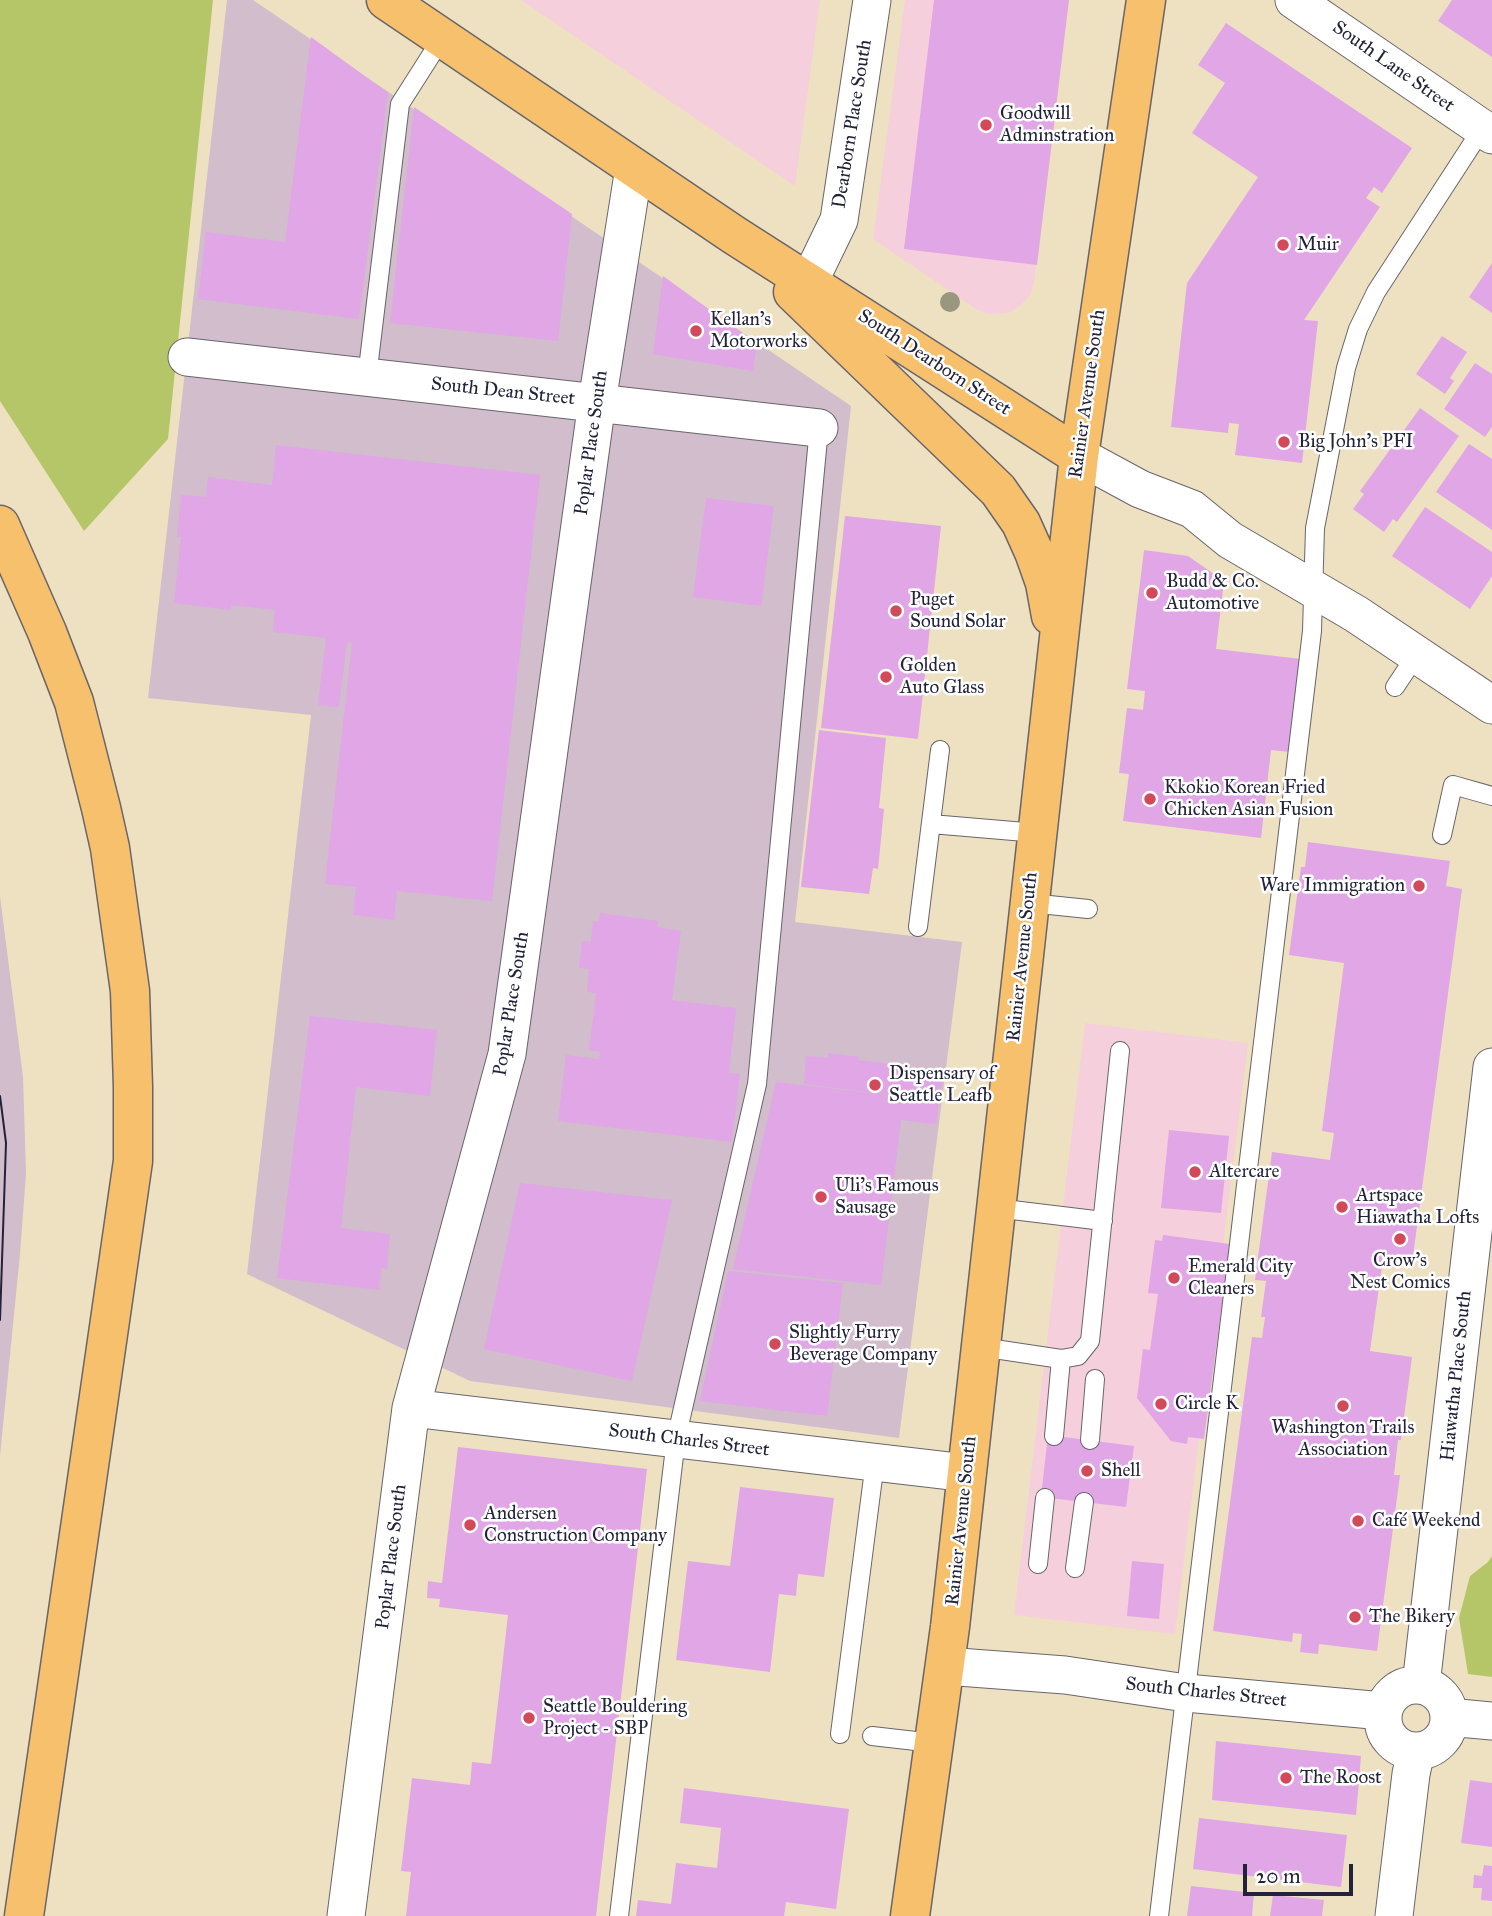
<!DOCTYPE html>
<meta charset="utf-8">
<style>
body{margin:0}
#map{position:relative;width:1492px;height:1916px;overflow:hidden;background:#eee1c2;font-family:"IM FELL Great Primer",serif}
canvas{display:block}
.scale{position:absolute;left:1243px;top:1864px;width:110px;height:32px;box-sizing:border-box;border:4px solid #22223b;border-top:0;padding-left:9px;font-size:21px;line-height:24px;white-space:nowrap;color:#22223b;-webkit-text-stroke:5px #fff;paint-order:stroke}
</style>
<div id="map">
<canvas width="1492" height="1916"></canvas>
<div class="scale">20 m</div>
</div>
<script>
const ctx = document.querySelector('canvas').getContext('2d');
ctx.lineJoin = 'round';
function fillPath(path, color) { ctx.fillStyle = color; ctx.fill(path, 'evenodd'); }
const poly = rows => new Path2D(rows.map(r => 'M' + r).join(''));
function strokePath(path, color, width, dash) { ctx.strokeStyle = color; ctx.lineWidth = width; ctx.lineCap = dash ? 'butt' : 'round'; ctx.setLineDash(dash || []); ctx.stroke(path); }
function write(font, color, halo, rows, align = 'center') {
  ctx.font = font + ' "IM FELL Great Primer",serif'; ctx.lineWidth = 5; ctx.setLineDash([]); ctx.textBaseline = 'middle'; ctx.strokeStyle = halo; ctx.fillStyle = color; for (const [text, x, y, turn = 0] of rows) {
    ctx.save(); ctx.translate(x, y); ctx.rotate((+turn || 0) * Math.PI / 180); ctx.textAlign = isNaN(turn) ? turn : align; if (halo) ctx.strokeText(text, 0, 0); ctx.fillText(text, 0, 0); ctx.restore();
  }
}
fillPath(poly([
 [521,0,820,0,795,186],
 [905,0,1068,0,1034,282,1030,295,1022,304,1011,312,1000,314,988,314,976,309,873,239],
 [1085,1023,1248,1043,1175,1634,1014,1615]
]), '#f5cfdb');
fillPath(poly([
 [227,0,253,0,851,406,795,922,962,942,899,1438,470,1381,247,1274,311,715,148,698],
 [0,896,23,1077,26,1174,20,1254,0,1456]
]), '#d1bdcc');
fillPath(poly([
 [0,0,213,0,168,439,84,531,0,401],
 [1492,1556,1492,1677,1468,1674,1459,1618,1470,1576,1488,1562]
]), '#b5c669');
fillPath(poly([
 [934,0,1069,0,1037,265,904,249],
 [1452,0,1492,0,1492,57,1438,21],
 [1226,23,1412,148,1382,193,1374,187,1366,198,1380,207,1304,320,1318,321,1302,463,1235,455,1239,424,1229,423,1228,433,1171,427,1187,283,1258,177,1192,133,1225,83,1198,65],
 [311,37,388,93,359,319,198,299,206,232,285,242],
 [414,107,572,214,558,341,390,323],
 [1492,263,1492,313,1469,297],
 [663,276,757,344,753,371,653,354],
 [1442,336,1467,352,1450,378,1454,381,1445,394,1416,374],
 [1475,363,1492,374,1492,427,1485,437,1444,409],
 [1420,408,1459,436,1397,522,1393,519,1384,532,1353,509,1364,494,1360,491],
 [1469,444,1492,459,1492,530,1436,492],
 [276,445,540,475,492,901,397,891,394,920,353,915,356,887,325,884,352,643,347,642,339,707,318,705,326,638,273,632,275,610,231,605,231,610,174,603,181,537,177,537,181,495,206,497,208,477,272,485],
 [706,498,774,506,761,606,693,597],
 [1425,507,1492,552,1492,576,1470,609,1392,556],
 [845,516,941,526,918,739,821,728],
 [1144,550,1188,556,1224,581,1216,649,1301,659,1290,752,1271,750,1261,838,1123,821,1129,774,1119,773,1127,708,1143,710,1145,691,1127,689],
 [819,730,886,738,879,808,884,809,878,869,873,868,869,894,801,887],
 [1308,842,1450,861,1446,886,1462,889,1413,1256,1397,1254,1395,1268,1382,1266,1370,1351,1412,1357,1401,1440,1398,1440,1394,1475,1400,1475,1377,1651,1319,1644,1318,1654,1300,1652,1302,1634,1293,1633,1292,1642,1213,1631,1252,1337,1262,1338,1265,1317,1261,1317,1266,1281,1255,1280,1272,1152,1330,1160,1334,1133,1322,1131,1344,963,1289,955,1301,867,1305,867],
 [600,913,658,921,657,927,681,931,672,1000,736,1008,729,1073,740,1074,732,1142,558,1121,566,1055,599,1059,600,1052,589,1050,596,993,587,992,589,969,579,968,582,941,591,942,593,921,599,922],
 [310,1016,437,1030,430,1096,356,1087,341,1228,390,1234,387,1269,381,1268,379,1290,277,1278],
 [828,1053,859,1057,859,1060,943,1071,936,1124,901,1120,881,1285,733,1269,776,1082,920,1099,804,1084,806,1056,828,1058],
 [1169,1130,1229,1136,1221,1213,1161,1208],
 [520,1183,672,1200,632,1381,484,1349],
 [1163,1235,1230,1244,1204,1439,1188,1437,1187,1444,1171,1441,1137,1398,1143,1349,1150,1350,1158,1294,1148,1293,1155,1240,1162,1241],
 [728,1271,843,1283,827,1416,700,1401],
 [1048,1435,1134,1446,1126,1507,1041,1497],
 [458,1447,647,1469,596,1916,406,1916,411,1872,401,1871,412,1778,470,1785,472,1762,491,1764,508,1615,439,1607,440,1599,427,1598,428,1581,442,1583],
 [740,1487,834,1498,824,1577,798,1574,796,1596,779,1594,770,1672,676,1660,688,1561,730,1566],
 [1132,1561,1164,1564,1159,1619,1127,1616],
 [1216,1741,1361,1756,1356,1815,1212,1800],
 [1470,1780,1492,1783,1492,1847,1461,1843],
 [684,1788,849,1809,836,1909,786,1902,784,1916,636,1916,638,1900,671,1904,676,1863,717,1868,721,1828,680,1823],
 [1199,1818,1347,1835,1341,1887,1193,1869],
 [1484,1865,1492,1866,1492,1901,1481,1900,1482,1888,1473,1888,1474,1875,1482,1876],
 [1191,1886,1254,1893,1252,1916,1187,1916],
 [1273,1895,1324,1900,1322,1916,1270,1916]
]), '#e0a6e5');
const service = poly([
 [367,377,400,104,442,38],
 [1395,687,1417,654],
 [931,824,1037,833],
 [1442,835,1453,785,1492,796],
 [1030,903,1088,909],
 [918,927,940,750],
 [996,1208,1103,1221],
 [981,1347,1061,1359,1078,1356,1090,1341,1120,1051],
 [1054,1436,1061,1359],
 [1090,1440,1095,1379],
 [1038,1564,1045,1498],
 [1075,1568,1084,1502],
 [840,1734,875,1462],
 [872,1736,933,1743],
 [619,1916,676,1439,757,1084,819,428],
 [1159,1916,1312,631,1315,528,1346,368,1358,329,1376,292,1482,129]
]);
const minor = poly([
 [1294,0,1492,135],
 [809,282,839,220,872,0],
 [187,357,819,428],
 [1079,456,1140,489,1192,509,1230,540,1356,614,1492,705],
 [411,1408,967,1473],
 [945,1666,1065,1675,1186,1693,1383,1711],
 '1383 1718a33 33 0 1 1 66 0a33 33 0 1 1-66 0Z',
 [1421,1685,1492,1067],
 [1450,1720,1459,1718,1492,1721],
 [346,1916,411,1408,507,1054,597,402,634,168],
 [1394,1916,1411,1774,1416,1751]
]);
const primary = poly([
 [386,0,734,235,1079,456],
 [793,292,998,490,1021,523,1034,552,1045,583,1051,616],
 [910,1916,950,1627,1079,456,1146,0]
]);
const motorway = poly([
 [0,525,47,632,74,702,101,808,110,848,130,991,133,1087,133,1161,24,1916]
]);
strokePath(service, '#69656a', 20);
strokePath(minor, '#69656a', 39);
strokePath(primary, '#69656a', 41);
strokePath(motorway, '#69656a', 41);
strokePath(service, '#fff', 18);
strokePath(minor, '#fff', 37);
strokePath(primary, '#f7c06c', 38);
strokePath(motorway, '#f7c06c', 38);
strokePath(poly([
 [0,1096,6,1143,0,1320]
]), '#22223b', 2);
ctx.fillStyle = '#9a9781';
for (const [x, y] of [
 [950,302]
]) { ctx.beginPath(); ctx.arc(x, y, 10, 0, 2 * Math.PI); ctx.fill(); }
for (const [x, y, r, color] of [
 [986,125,7,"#d1495b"],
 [1283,245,7,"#d1495b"],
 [696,331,7,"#d1495b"],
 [1284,442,7,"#d1495b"],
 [1152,593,7,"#d1495b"],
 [896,611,7,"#d1495b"],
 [886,677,7,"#d1495b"],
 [1150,799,7,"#d1495b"],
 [1419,886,7,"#d1495b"],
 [875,1085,7,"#d1495b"],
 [1195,1172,7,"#d1495b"],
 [821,1197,7,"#d1495b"],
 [1342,1207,7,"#d1495b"],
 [1400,1239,7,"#d1495b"],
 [1174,1278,7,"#d1495b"],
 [775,1344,7,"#d1495b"],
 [1161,1404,7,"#d1495b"],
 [1343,1406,7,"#d1495b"],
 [1087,1471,7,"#d1495b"],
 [1358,1521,7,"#d1495b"],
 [470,1525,7,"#d1495b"],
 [1355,1617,7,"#d1495b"],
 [529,1718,7,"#d1495b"],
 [1286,1778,7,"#d1495b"]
]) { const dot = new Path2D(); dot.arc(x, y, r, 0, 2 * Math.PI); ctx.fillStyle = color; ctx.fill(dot); strokePath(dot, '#fff', 2.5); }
write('19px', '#22223b', '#fff', [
 ["South Lane Street",1393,67,35],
 ["Dearborn Place South",853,124,-81],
 ["South Dearborn Street",934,363,33],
 ["South Dean Street",503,392,6],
 ["Rainier Avenue South",1088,394,-82],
 ["Poplar Place South",592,443,-82],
 ["Rainier Avenue South",1023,957,-84],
 ["Poplar Place South",512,1004,-81],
 ["Hiawatha Place South",1457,1376,-84],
 ["South Charles Street",689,1441,7],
 ["Rainier Avenue South",962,1521,-84],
 ["Poplar Place South",392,1557,-83],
 ["South Charles Street",1206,1693,6]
]);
write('19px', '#22223b', '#fff', [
 ["Goodwill",1000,114],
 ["Adminstration",1000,136],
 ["Muir",1297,245],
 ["Kellan's",710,320],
 ["Motorworks",710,342],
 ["Big John's PFI",1298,442],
 ["Budd & Co.",1166,582],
 ["Automotive",1166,604],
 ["Puget",910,600],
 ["Sound Solar",910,622],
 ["Golden",900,666],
 ["Auto Glass",900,688],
 ["Kkokio Korean Fried",1164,788],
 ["Chicken Asian Fusion",1164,810],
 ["Ware Immigration",1405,886,"right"],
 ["Dispensary of",889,1074],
 ["Seattle Leafb",889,1096],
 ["Altercare",1209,1172],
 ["Uli's Famous",835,1186],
 ["Sausage",835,1208],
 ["Artspace",1356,1196],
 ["Hiawatha Lofts",1356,1218],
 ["Crow's",1400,1261,"center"],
 ["Nest Comics",1400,1283,"center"],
 ["Emerald City",1188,1267],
 ["Cleaners",1188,1289],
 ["Slightly Furry",789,1333],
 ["Beverage Company",789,1355],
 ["Circle K",1175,1404],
 ["Washington Trails",1343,1428,"center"],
 ["Association",1343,1450,"center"],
 ["Shell",1101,1471],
 ["Andersen",484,1514],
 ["Construction Company",484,1536],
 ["Café Weekend",1372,1521],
 ["The Bikery",1369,1617],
 ["Seattle Bouldering",543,1707],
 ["Project - SBP",543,1729],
 ["The Roost",1300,1778]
], 'left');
</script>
